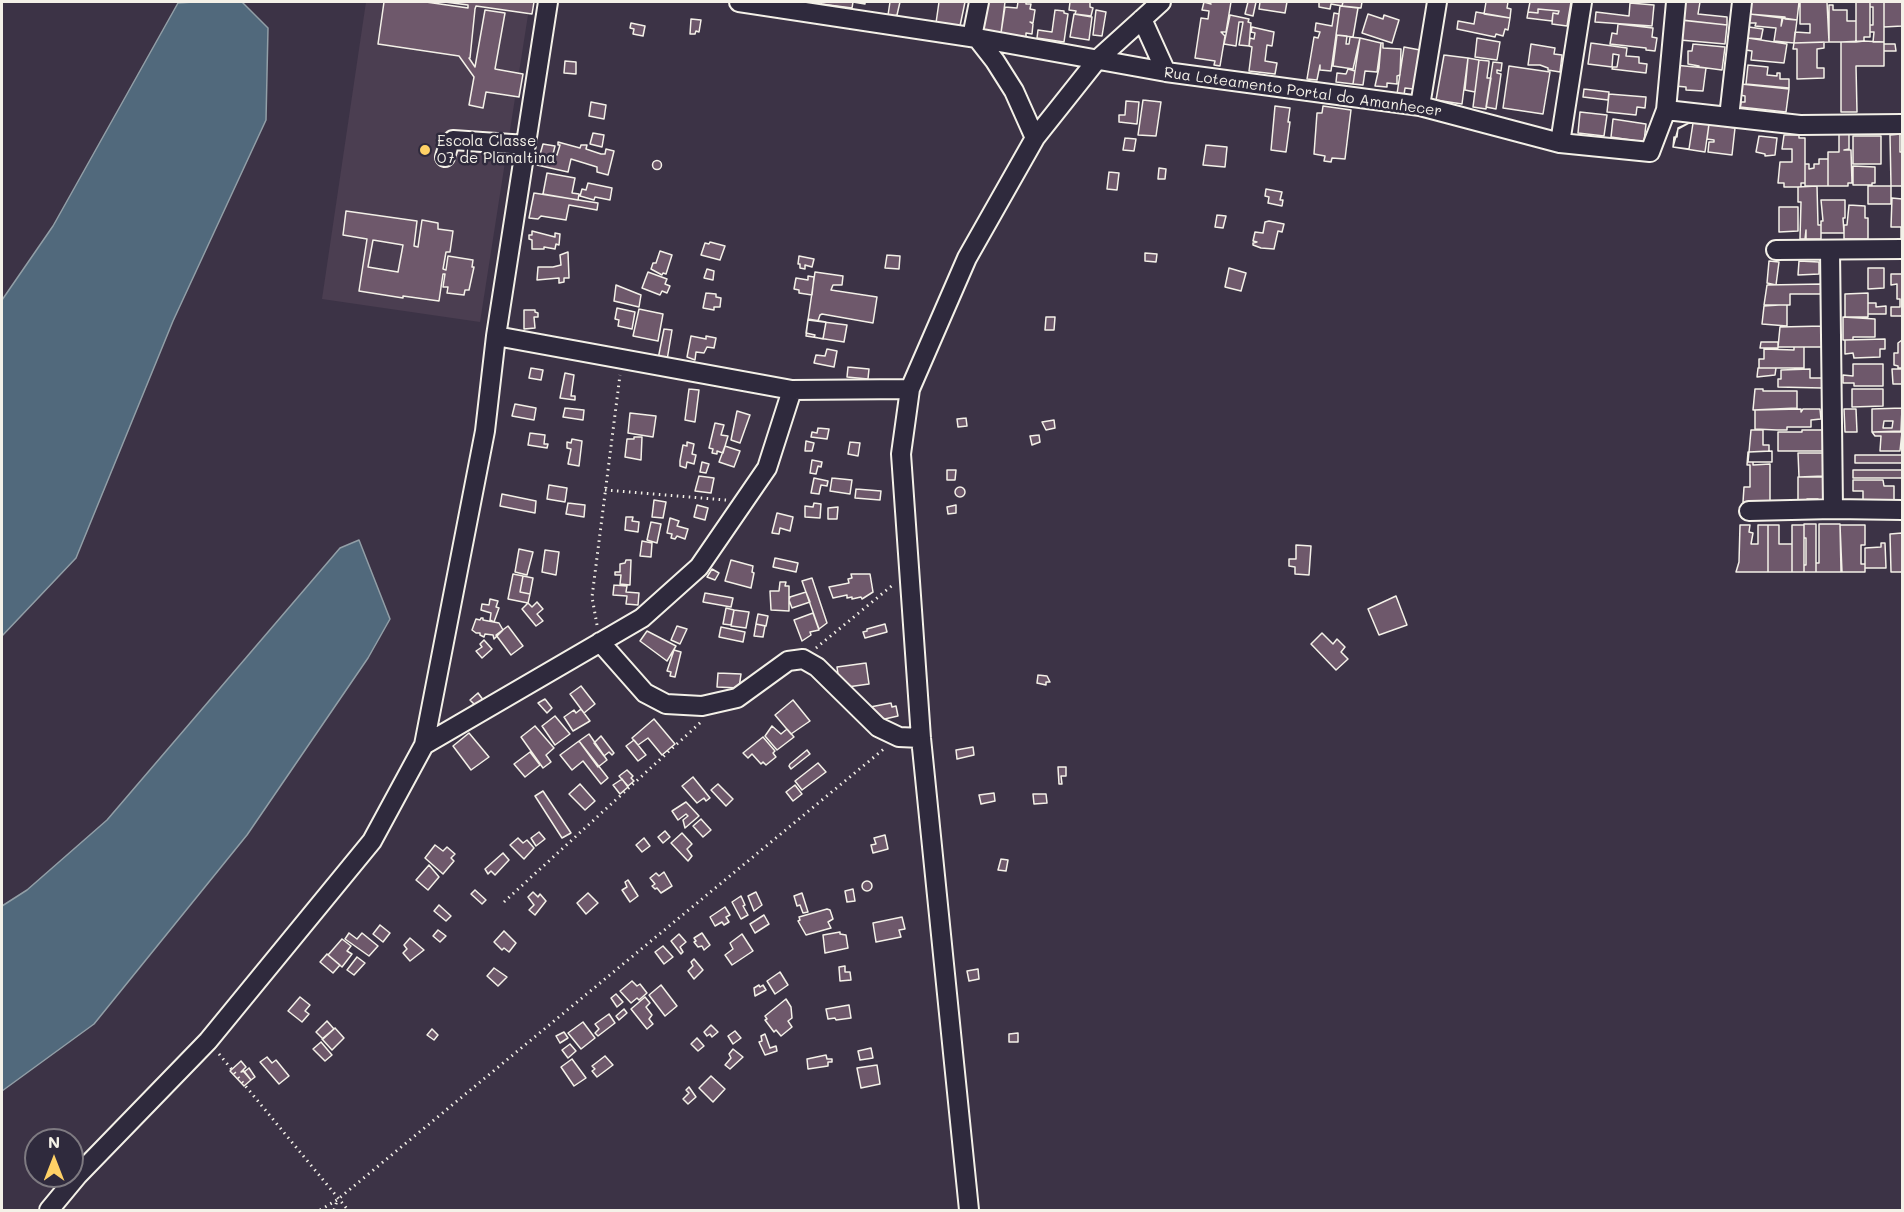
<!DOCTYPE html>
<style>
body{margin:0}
#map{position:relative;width:1904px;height:1212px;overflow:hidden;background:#3c3346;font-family:Mali,sans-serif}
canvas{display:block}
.frame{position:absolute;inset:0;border:3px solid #f4f1e8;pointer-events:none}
.north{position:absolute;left:24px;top:1128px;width:60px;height:60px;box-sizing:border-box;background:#2f2a3d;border:2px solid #7e7a81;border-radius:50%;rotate:0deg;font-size:16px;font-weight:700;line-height:24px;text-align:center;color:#f4f1e8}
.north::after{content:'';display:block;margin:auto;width:21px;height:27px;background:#ffd166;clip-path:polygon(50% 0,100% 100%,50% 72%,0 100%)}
</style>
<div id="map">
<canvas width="1904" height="1212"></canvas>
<div class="frame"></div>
<div class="north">N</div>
</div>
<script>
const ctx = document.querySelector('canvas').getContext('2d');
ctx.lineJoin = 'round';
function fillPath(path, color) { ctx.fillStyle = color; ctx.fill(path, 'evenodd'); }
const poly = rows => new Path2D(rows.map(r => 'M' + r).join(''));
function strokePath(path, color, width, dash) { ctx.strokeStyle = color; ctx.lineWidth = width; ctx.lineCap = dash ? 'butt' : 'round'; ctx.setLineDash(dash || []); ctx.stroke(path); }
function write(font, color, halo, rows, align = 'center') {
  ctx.font = font + ' Mali,sans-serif'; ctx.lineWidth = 5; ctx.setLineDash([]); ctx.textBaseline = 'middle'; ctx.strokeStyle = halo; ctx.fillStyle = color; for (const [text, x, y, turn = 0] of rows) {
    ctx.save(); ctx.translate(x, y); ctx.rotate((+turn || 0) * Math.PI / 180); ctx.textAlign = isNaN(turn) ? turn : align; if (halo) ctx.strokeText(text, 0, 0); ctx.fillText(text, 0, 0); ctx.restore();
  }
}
fillPath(poly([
 [366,2,530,2,480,322,322,299]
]), '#4b3e51');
const water = poly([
 [193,2,242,2,268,28,266,120,173,321,76,558,2,636,2,300,53,226,178,3,193,2],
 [359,540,390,619,368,658,247,835,94,1024,2,1091,2,906,27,890,107,820,340,548,359,540]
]);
fillPath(water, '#51697c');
strokePath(water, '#929fa7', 1.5);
const building = poly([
 [384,2,426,2,468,8,468,5,445,2,534,2,532,14,476,6,475,9,470,58,469,58,475,67,485,10,505,13,495,69,523,74,519,97,486,92,483,108,469,105,474,77,459,56,378,44,384,2],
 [821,2,865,2,865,4,853,2,852,8,821,4,821,2],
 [890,2,900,2,897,15,894,16,888,15,890,2],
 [939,2,965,2,960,26,936,23,939,2],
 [985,2,1005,2,1001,33,980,30,985,2],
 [1018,2,1026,2,1026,4,1031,4,1030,9,1035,10,1033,23,1030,22,1033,24,1032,34,1026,33,1026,37,1001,33,1005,7,1017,8,1018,2],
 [1070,2,1090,2,1090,7,1093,8,1091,16,1075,14,1076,11,1069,10,1070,2],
 [1204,2,1211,4,1205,2,1231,2,1226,32,1221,32,1225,36,1220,66,1214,65,1215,61,1195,58,1201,18,1208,19,1209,11,1202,10,1204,2],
 [1248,2,1256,2,1253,16,1245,14,1248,2],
 [1260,2,1287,2,1285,13,1259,9,1260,2],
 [1319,2,1343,2,1342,6,1331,4,1330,9,1319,7,1319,2],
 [1343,2,1362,2,1361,8,1342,6,1343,2],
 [1486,2,1508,2,1507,8,1511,9,1510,18,1484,14,1486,2],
 [1530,2,1571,2,1567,26,1552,24,1553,13,1558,14,1559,11,1538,9,1538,13,1528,12,1530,2],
 [1682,2,1700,2,1698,14,1727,17,1727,25,1680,20,1682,2],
 [1751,2,1799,2,1797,20,1785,19,1785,17,1749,14,1751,2],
 [1800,2,1827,2,1829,42,1794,43,1795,32,1810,33,1810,24,1800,24,1800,2],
 [1856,2,1870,2,1870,37,1864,37,1864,41,1856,42,1856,2],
 [1870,2,1884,2,1884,42,1873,42,1874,32,1870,32,1870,25,1873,25,1873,7,1870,7,1870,2],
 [1884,2,1902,2,1902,26,1884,27,1884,2],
 [1630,3,1654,5,1652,26,1595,22,1596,12,1629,16,1630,3],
 [1829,5,1833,5,1833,10,1847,10,1847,21,1856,21,1856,42,1829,42,1829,5],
 [1340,6,1358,8,1353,37,1336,35,1340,6],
 [1538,9,1559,11,1558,14,1553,13,1552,21,1527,18,1528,12,1538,13,1538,9],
 [1055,10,1064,11,1064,13,1068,14,1064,42,1037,38,1038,30,1052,32,1055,10],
 [1096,10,1106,12,1102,36,1093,35,1096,10],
 [1476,12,1510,18,1508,30,1505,29,1503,36,1496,34,1495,37,1457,29,1458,21,1474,24,1476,12],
 [1334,13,1339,14,1331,71,1320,70,1320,65,1317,80,1307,79,1314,37,1318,38,1320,32,1315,31,1316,23,1332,26,1334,13],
 [1074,14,1092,17,1089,40,1070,37,1074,14],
 [1368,14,1383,19,1384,15,1399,20,1392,43,1362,33,1368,14],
 [1750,14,1782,18,1781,26,1783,18,1797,20,1794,43,1774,41,1776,28,1755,26,1756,23,1749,23,1750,14],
 [1230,15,1249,19,1248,22,1251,23,1249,46,1239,45,1243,22,1239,22,1236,46,1224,44,1230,15],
 [691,19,701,20,699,32,696,31,695,34,690,34,691,19],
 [1682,20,1727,25,1725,44,1680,40,1682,20],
 [631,23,645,26,643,36,633,34,634,29,630,28,631,23],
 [1618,24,1653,28,1652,37,1657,38,1655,51,1646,50,1646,48,1610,44,1612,33,1617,34,1618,24],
 [1252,27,1274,32,1272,46,1267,45,1265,61,1277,63,1275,74,1249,71,1252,47,1249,46,1250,38,1254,39,1255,33,1251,32,1252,27],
 [1749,27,1763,29,1761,39,1748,38,1749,27],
 [1337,35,1347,36,1346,44,1349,44,1350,37,1360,38,1353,69,1333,66,1337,35],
 [1360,38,1381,43,1377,72,1365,71,1363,85,1353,84,1360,38],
 [1477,38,1500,42,1497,60,1475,57,1477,38],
 [1748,38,1787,44,1784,63,1751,60,1752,51,1746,50,1748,38],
 [1863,41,1884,42,1884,66,1856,66,1857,112,1841,112,1841,42,1863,41],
 [1824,42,1824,48,1817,49,1817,68,1824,68,1824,78,1797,79,1797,49,1793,49,1794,43,1824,42],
 [1381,43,1383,43,1383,48,1401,49,1400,75,1397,76,1397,84,1387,83,1387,87,1375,86,1379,68,1381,43],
 [1591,43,1627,48,1626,56,1639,57,1639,63,1647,64,1646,73,1612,69,1613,67,1617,67,1619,55,1613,54,1612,67,1588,64,1591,43],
 [1531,44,1555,48,1554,54,1562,55,1560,72,1548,70,1548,68,1540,65,1528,65,1531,44],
 [1693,44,1725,47,1722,70,1699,67,1699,66,1688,64,1688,51,1692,51,1693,44],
 [1884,44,1895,44,1896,51,1884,51,1884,44],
 [1404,47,1420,50,1413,89,1405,88,1404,95,1397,94,1404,47],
 [1444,55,1468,58,1462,104,1436,100,1444,55],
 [1468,58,1479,60,1475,92,1465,90,1468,58],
 [1479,60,1489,61,1489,63,1487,78,1491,78,1486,109,1473,107,1479,60],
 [565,61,576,62,576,74,564,73,565,61],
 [1493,62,1502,63,1501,71,1497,70,1497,73,1501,74,1496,109,1486,107,1493,62],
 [1674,65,1706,68,1703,91,1686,90,1686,87,1675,86,1674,65],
 [1748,65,1768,67,1767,75,1777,76,1777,73,1780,73,1780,79,1789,79,1789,88,1746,84,1748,65],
 [1509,66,1550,72,1543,114,1503,108,1509,66],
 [1348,69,1355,71,1353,84,1336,82,1337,73,1346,74,1348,69],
 [1741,84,1789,89,1786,112,1740,107,1741,102,1745,102,1745,96,1740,95,1741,84],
 [1584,89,1609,92,1608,100,1583,97,1584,89],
 [1609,94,1646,97,1645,108,1637,107,1636,115,1607,112,1609,94],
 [1143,100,1161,102,1156,136,1138,135,1143,100],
 [1126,101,1139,102,1137,124,1119,122,1119,115,1125,115,1126,101],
 [591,102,606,105,604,119,589,116,591,102],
 [1275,106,1290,108,1288,122,1290,122,1286,152,1271,150,1275,106],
 [1323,106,1351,110,1345,159,1332,158,1331,162,1324,161,1325,156,1314,154,1317,113,1322,113,1323,106],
 [1580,112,1607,115,1604,136,1578,133,1580,112],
 [1613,119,1646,124,1644,142,1611,137,1613,119],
 [1689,123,1709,124,1705,152,1673,147,1678,129,1689,123],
 [1689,123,1693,123,1689,149,1673,147,1674,137,1677,137,1678,128,1689,123],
 [1709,124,1735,128,1732,155,1708,152,1709,142,1714,142,1714,140,1707,139,1709,124],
 [1839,132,1849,132,1849,149,1844,150,1851,150,1852,183,1848,183,1848,186,1828,186,1828,152,1839,152,1839,132],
 [593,133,604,135,602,147,590,144,593,133],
 [1900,134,1900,152,1902,152,1902,186,1891,186,1890,135,1900,134],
 [1784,135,1799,135,1799,138,1805,138,1805,183,1801,183,1801,187,1784,187,1784,183,1778,183,1780,162,1792,162,1792,149,1782,149,1784,135],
 [1759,136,1777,138,1775,155,1765,156,1765,154,1756,152,1759,136],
 [1853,136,1881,136,1881,164,1853,164,1853,136],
 [1125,138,1136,139,1134,151,1123,150,1125,138],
 [558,142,580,148,581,145,587,145,586,149,601,154,605,154,606,149,614,151,608,175,597,172,597,167,571,159,568,172,537,165,543,144,555,146,553,154,557,155,560,145,558,145,558,142],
 [1206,145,1227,147,1225,167,1203,165,1206,145],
 [1819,159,1828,159,1828,186,1805,186,1805,164,1809,164,1809,169,1814,168,1814,164,1819,164,1819,159],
 '652.5 165a4.5 4.5 0 1 1 9 0a4.5 4.5 0 1 1-9 0Z',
 [1853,166,1875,167,1875,183,1872,183,1872,185,1853,185,1853,166],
 [1159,168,1166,169,1165,179,1158,179,1159,168],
 [1109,172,1119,173,1117,190,1107,189,1109,172],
 [547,173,575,178,572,193,579,194,578,200,543,194,547,173],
 [588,183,612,188,610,200,595,197,594,200,580,196,582,189,586,190,588,183],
 [1817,186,1818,225,1821,225,1821,239,1806,239,1806,230,1805,239,1800,239,1801,202,1798,202,1798,187,1817,186],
 [1868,186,1891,186,1891,204,1868,204,1868,186],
 [1266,189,1282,192,1280,200,1283,200,1282,206,1268,203,1269,197,1265,196,1266,189],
 [534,193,598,203,597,210,569,205,566,220,541,216,538,219,529,218,534,193],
 [1892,198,1902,199,1902,239,1901,239,1901,227,1891,227,1892,198],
 [1821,200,1845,200,1845,218,1843,218,1844,233,1821,233,1821,221,1823,221,1821,200],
 [1849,205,1865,206,1865,218,1868,218,1868,239,1844,239,1844,225,1847,225,1849,205],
 [1779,207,1798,207,1798,231,1779,232,1779,207],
 [346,211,417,221,414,246,418,247,422,220,438,223,438,229,453,231,450,252,446,252,443,269,446,270,448,256,473,260,472,267,474,267,469,290,465,290,464,295,447,293,448,287,443,287,445,274,443,274,439,301,403,296,403,298,359,291,367,239,343,235,346,211],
 [373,240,403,245,398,272,368,267,373,240],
 [1217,215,1226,216,1223,228,1215,227,1217,215],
 [1269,221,1284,224,1282,232,1278,231,1274,249,1261,248,1253,245,1253,243,1257,242,1253,241,1255,232,1263,233,1265,222,1269,221],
 [532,231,555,237,555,233,560,234,559,245,556,244,555,249,544,247,544,249,532,249,532,240,529,239,529,235,532,235,532,231],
 [710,242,725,246,720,260,701,255,705,243,709,244,710,242],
 [660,251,672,255,666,274,663,273,662,275,651,269,653,263,656,263,660,251],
 [568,252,569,278,564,278,564,282,559,283,559,278,537,280,538,267,553,267,561,265,560,255,568,252],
 [1145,253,1157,254,1156,262,1145,261,1145,253],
 [887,255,900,256,899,269,885,268,887,255],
 [799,256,814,259,812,267,805,265,805,269,800,268,800,264,798,264,799,256],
 [1769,261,1779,262,1776,285,1767,283,1769,261],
 [1799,261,1819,262,1819,274,1798,275,1799,261],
 [1229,268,1246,273,1241,291,1225,287,1229,268],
 [1868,268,1884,268,1884,288,1868,289,1868,268],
 [707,269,714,271,713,280,704,278,707,269],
 [648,272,667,279,665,284,670,286,667,293,662,291,660,295,642,288,648,272],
 [815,272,843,276,842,285,833,285,831,290,877,297,873,323,822,314,820,315,818,321,808,320,815,272],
 [1891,274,1902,274,1902,316,1891,316,1891,307,1900,307,1900,299,1897,299,1897,284,1891,285,1891,274],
 [808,276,814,277,812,295,799,293,799,290,794,289,796,278,808,280,808,276],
 [1822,284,1822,294,1790,294,1790,305,1764,305,1767,285,1822,284],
 [616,285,641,295,639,307,614,301,616,285],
 [706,293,716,294,716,297,721,298,720,307,714,307,714,310,703,308,706,293],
 [1868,293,1868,317,1845,317,1845,294,1868,293],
 [1868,303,1876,303,1876,307,1886,306,1886,314,1868,314,1868,303],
 [1779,305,1787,305,1787,326,1762,324,1764,306,1779,305],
 [617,308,635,312,632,329,618,326,619,320,615,319,617,308],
 [639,309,663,314,658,341,633,336,639,309],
 [524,310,535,310,535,312,538,313,538,317,534,317,535,328,524,329,524,310],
 [1046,317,1055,317,1054,330,1045,330,1046,317],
 [1843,317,1875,319,1875,337,1853,337,1853,340,1843,340,1843,317],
 [808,319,826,322,823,339,814,337,815,335,806,333,808,319],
 [808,320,847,325,844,342,806,336,808,320],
 [1823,326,1824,347,1778,347,1780,327,1823,326],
 [664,329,672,330,667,360,658,359,664,329],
 [691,336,706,339,706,336,716,338,714,348,707,347,704,353,696,352,695,360,687,357,691,336],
 [1885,339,1885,349,1880,349,1880,357,1854,358,1853,353,1845,354,1845,340,1885,339],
 [1902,340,1902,368,1898,368,1898,366,1894,365,1894,353,1898,353,1898,343,1902,340],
 [1761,342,1778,342,1778,348,1760,348,1761,342],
 [1794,347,1804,347,1804,368,1759,368,1759,359,1764,359,1764,349,1794,350,1794,347],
 [827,349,837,351,834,367,814,363,816,355,825,356,827,349],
 [1853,364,1883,364,1883,386,1854,386,1854,383,1843,383,1843,375,1853,376,1853,364],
 [848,367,869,369,868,379,847,377,848,367],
 [531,368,543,370,541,380,529,378,531,368],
 [1758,368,1776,368,1775,375,1757,377,1758,368],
 [1810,369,1810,378,1822,378,1822,388,1778,387,1778,379,1781,379,1781,370,1810,369],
 [1892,369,1902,369,1902,384,1893,384,1892,369],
 [565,373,574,375,571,396,575,396,575,400,560,398,565,373],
 [689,389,699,390,695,422,685,420,689,389],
 [1755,389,1763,389,1763,391,1797,391,1797,408,1753,410,1755,389],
 [1852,389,1883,389,1883,406,1852,407,1852,389],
 [515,404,536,408,534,420,512,416,515,404],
 [565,408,584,410,583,420,563,417,565,408],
 [1902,408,1901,431,1872,432,1872,409,1902,408],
 [1884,421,1893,421,1892,428,1883,428,1884,421],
 [1801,409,1801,412,1803,409,1820,409,1821,419,1811,420,1811,427,1787,427,1787,430,1777,430,1755,429,1755,410,1801,409],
 [1844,409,1856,409,1857,432,1845,432,1844,409],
 [737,411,750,415,740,443,731,440,737,411],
 [630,413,656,416,653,437,628,433,630,413],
 [966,418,967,426,958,427,957,419,966,418],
 [1054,420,1055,428,1046,430,1042,422,1054,420],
 [715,423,724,425,721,435,728,436,723,453,717,451,717,454,712,453,713,449,709,448,715,423],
 [818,428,829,429,827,439,811,437,812,432,817,433,818,428],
 [1751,430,1763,430,1763,445,1769,445,1769,451,1749,452,1751,430],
 [1802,430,1823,430,1824,451,1778,451,1778,432,1802,432,1802,430],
 [1872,432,1902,432,1900,451,1880,451,1881,436,1875,436,1872,432],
 [530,433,545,435,544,444,548,444,547,448,528,445,530,433],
 [1039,435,1040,442,1032,445,1030,436,1039,435],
 [634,437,642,437,641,460,625,457,627,439,634,439,634,437],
 [572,439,582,441,579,466,568,464,571,449,567,448,567,442,571,443,572,439],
 [806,441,814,443,812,451,805,451,806,441],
 [687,442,694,444,692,454,696,455,694,464,687,462,686,468,680,466,680,461,683,445,687,446,687,442],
 [850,442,860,443,858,456,848,454,850,442],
 [725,446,740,451,734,467,719,462,725,446],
 [1772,451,1772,462,1753,462,1753,465,1770,464,1770,503,1743,502,1744,487,1750,487,1750,465,1747,465,1748,452,1772,451],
 [1772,451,1772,462,1748,462,1749,452,1772,451],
 [1798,453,1823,453,1824,476,1799,477,1798,453],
 [1855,455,1902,455,1902,463,1855,463,1855,455],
 [812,460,822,462,821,467,818,466,816,474,810,473,812,460],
 [702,462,709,464,706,473,700,472,702,462],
 [947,470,956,470,955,480,947,480,947,470],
 [1853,470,1902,470,1902,478,1853,478,1853,470],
 [699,476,714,478,711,493,695,491,699,476],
 [1798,477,1824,477,1824,502,1818,502,1818,499,1807,499,1807,503,1798,503,1798,477],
 [814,478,828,481,827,486,821,485,819,494,811,493,814,478],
 [832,478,852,480,850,494,830,491,832,478],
 [1853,480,1883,480,1884,486,1894,486,1894,501,1863,500,1863,491,1853,491,1853,480],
 [549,485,567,488,565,502,547,499,549,485],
 '955 492a5 5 0 1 1 10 0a5 5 0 1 1-10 0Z',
 [856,489,881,491,880,500,855,498,856,489],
 [502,494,536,501,535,513,500,506,502,494],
 [654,500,666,502,663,518,652,517,654,500],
 [568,503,585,505,584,517,566,514,568,503],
 [814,503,821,504,820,518,805,517,805,506,813,507,814,503],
 [697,505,708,508,705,520,694,517,697,505],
 [956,505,956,513,948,514,947,507,956,505],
 [838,507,837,519,828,519,828,508,838,507],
 [777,513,793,517,790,531,780,528,779,534,772,533,777,513],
 [626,517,633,517,632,521,639,522,638,532,625,530,626,517],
 [670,518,679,521,677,526,688,529,685,539,677,536,675,539,671,538,672,534,667,533,670,518],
 [651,522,661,524,657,543,647,540,651,522],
 [1804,524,1816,524,1816,572,1804,572,1804,565,1806,565,1806,538,1804,538,1804,524],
 [1819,524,1840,524,1841,572,1816,572,1816,563,1819,563,1819,524],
 [1740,525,1750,525,1749,532,1753,533,1751,544,1758,544,1758,525,1768,525,1768,572,1736,572,1739,562,1740,525],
 [1768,525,1779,525,1779,544,1792,544,1792,572,1768,572,1768,525],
 [1792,525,1804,525,1804,572,1792,572,1792,525],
 [1840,525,1865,525,1865,545,1861,545,1861,564,1865,564,1865,572,1842,572,1840,525],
 [1902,533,1902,572,1891,572,1890,534,1902,533],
 [642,541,652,543,651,557,640,556,642,541],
 [1881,543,1885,543,1886,568,1865,568,1865,548,1881,547,1881,543],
 [1296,545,1311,546,1309,575,1295,574,1295,567,1289,566,1289,559,1296,559,1296,545],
 [519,549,533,552,527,575,515,572,519,549],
 [545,550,559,552,556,575,542,572,545,550],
 [775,558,798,563,796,572,773,567,775,558],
 [626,560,631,560,630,585,620,584,621,575,615,575,615,572,620,572,620,564,625,563,626,560],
 [731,560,753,566,752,572,754,573,751,588,725,581,731,560],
 [712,569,719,573,715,580,707,577,712,569],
 [513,574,523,576,520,592,530,594,528,603,508,599,513,574],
 [851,574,870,574,873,592,862,599,861,597,852,599,852,597,847,598,847,595,833,598,829,587,849,583,848,579,852,578,851,574],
 [523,576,533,578,530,594,520,592,523,576],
 [812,578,827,623,819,629,802,581,812,578],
 [780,582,786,582,785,586,789,586,789,611,771,610,770,591,779,591,780,582],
 [614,585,627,586,626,592,639,593,638,605,626,604,627,596,613,595,614,585],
 [806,592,810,602,792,608,789,600,790,597,806,592],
 [705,593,733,598,731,607,703,602,705,593],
 [1396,596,1407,625,1379,635,1368,609,1396,596],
 [490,599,498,601,496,607,499,608,494,622,490,620,491,613,481,610,482,604,489,605,490,599],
 [537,602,543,609,537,614,543,621,536,626,522,609,528,603,532,607,537,602],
 [726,608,734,610,731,625,723,624,726,608],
 [734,610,749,612,746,628,731,626,734,610],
 [813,613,819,630,810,632,811,635,802,641,794,620,813,613],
 [758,614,768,616,766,626,756,624,758,614],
 [481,618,483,618,483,620,499,623,503,630,494,639,493,635,485,634,484,637,480,635,480,633,476,633,472,630,476,619,480,620,481,618],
 [756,624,765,626,763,637,754,636,756,624],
 [885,624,887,632,865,638,863,632,867,631,867,629,885,624],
 [508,626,523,646,511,655,496,635,508,626],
 [677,626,687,629,680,644,671,640,677,626],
 [721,627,745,632,743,642,719,637,721,627],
 [647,631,676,646,667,661,640,641,647,631],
 [1322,633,1333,644,1337,639,1345,647,1341,652,1348,659,1336,670,1311,644,1322,633],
 [484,640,492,649,482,658,476,651,482,647,480,644,484,640],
 [674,650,681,652,675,677,670,676,671,672,667,671,674,650],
 [866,663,869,684,840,688,837,667,866,663],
 [718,673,741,674,739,688,717,687,718,673],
 [1038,675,1047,676,1050,682,1046,682,1046,685,1037,683,1038,675],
 [581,686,595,704,584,713,570,694,581,686],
 [478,693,484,701,477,707,470,700,478,693],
 [545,699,552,708,547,713,538,703,545,699],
 [793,700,810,721,791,734,775,715,793,700],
 [891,703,892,707,896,706,898,716,876,721,865,708,891,703],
 [581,709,590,721,573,731,564,717,574,710,576,713,581,709],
 [555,716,570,734,555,745,542,726,555,716],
 [654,719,675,744,662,755,648,738,638,745,632,738,654,719],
 [535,726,554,748,546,755,551,762,543,768,521,737,535,726],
 [772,726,781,734,787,729,794,737,777,750,765,736,772,726],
 [469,733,489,757,471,770,453,746,469,733],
 [589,734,607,760,598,767,579,741,589,734],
 [601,736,614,753,612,755,609,752,604,756,594,743,601,736],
 [763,737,775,751,773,753,776,757,766,765,763,762,761,764,752,754,748,758,743,753,763,737],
 [634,740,646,755,638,761,626,746,634,740],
 [579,741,608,778,601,784,583,761,572,770,560,755,579,741],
 [973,747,974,755,957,759,956,750,973,747],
 [807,750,810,754,791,769,789,766,790,764,807,750],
 [530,752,540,765,525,777,514,764,530,752],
 [818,763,826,772,802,790,795,781,818,763],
 [1058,767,1066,767,1066,776,1061,776,1062,784,1059,784,1058,767],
 [627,770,633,776,631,778,634,781,628,786,619,776,627,770],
 [693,777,710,798,706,801,704,798,697,803,682,786,693,777],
 [622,779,628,787,620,794,613,785,622,779],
 [580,784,595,801,585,810,569,794,580,784],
 [718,784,733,799,726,806,711,790,718,784],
 [795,785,802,794,793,801,786,792,795,785],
 [543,791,571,833,562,838,535,796,543,791],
 [994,793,995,801,981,804,979,795,994,793],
 [1033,794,1046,794,1047,803,1034,804,1033,794],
 [686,802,699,816,685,828,683,820,688,816,686,814,678,820,672,811,686,802],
 [701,819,711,830,703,837,693,826,701,819],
 [665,831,670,837,663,843,658,837,665,831],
 [539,832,545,839,536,846,531,838,539,832],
 [682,833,692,844,687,849,692,856,688,861,671,843,682,833],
 [885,835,888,849,873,853,871,845,876,844,874,838,885,835],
 [518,838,523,843,527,840,534,848,524,859,510,845,518,838],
 [644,838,650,846,642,852,636,845,644,838],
 [435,845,443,851,447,847,455,854,451,858,454,861,443,874,425,858,435,845],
 [503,853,509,860,495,875,491,871,488,874,485,869,503,853],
 [1001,859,1008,860,1006,871,998,870,1001,859],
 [429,865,439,877,428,890,416,880,429,865],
 [664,872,672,886,661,893,657,888,655,889,652,886,655,884,650,878,656,873,659,876,664,872],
 [628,880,638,896,630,902,622,890,627,887,625,882,628,880],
 '862 886a5 5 0 1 1 10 0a5 5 0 1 1-10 0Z',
 [853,889,855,901,847,902,845,891,853,889],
 [475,890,486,900,482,904,471,894,475,890],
 [533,892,538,897,540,894,546,901,535,915,529,910,534,905,528,897,533,892],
 [756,892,762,905,754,911,748,896,756,892],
 [588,893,598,903,586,914,577,903,588,893],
 [802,893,808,912,803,913,800,905,797,906,794,896,802,893],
 [741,896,745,905,743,906,748,915,741,919,732,902,741,896],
 [439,905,451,916,446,921,434,911,439,905],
 [725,907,730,915,726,917,729,922,724,925,722,922,715,926,710,917,725,907],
 [827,909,830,910,833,919,828,922,831,928,806,935,798,921,800,920,799,917,827,909],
 [764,915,769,924,755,933,750,924,764,915],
 [902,917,905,929,899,930,901,937,876,942,873,923,902,917],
 [380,925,390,933,383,942,373,934,380,925],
 [438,930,446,936,440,942,433,936,438,930],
 [504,931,516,943,509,952,504,948,502,950,494,942,504,931],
 [840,932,840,934,846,935,848,948,825,953,823,935,840,932],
 [349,933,357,939,362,933,378,946,369,956,345,939,349,933],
 [702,933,710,945,704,950,702,946,698,947,694,942,696,941,694,938,702,933],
 [679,934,686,942,680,947,683,952,681,954,671,941,679,934],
 [742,934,753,951,732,965,725,955,733,949,730,943,742,934],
 [410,938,424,950,410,961,403,953,407,949,404,945,410,938],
 [342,939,351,946,347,951,352,954,342,967,328,955,342,939],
 [663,946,673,957,664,964,655,952,663,946],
 [327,954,340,965,333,973,320,962,327,954],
 [357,957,365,963,354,975,347,970,357,957],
 [694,959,703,970,694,979,688,971,693,966,691,962,694,959],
 [845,966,845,972,850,972,851,980,840,981,839,967,845,966],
 [494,968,507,977,498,986,487,976,494,968],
 [978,969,979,979,969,981,967,971,978,969],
 [780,972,788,985,775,994,767,981,780,972],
 [632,981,637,986,640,984,647,993,639,1000,637,998,631,1003,620,991,632,981],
 [661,985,677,1006,665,1016,649,995,661,985],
 [759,985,760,987,763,985,766,990,755,996,754,988,759,985],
 [616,994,623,1002,617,1007,611,998,616,994],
 [300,997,310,1005,305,1011,309,1014,302,1022,288,1011,300,997],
 [645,997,650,1003,646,1007,652,1015,649,1019,653,1024,647,1029,631,1009,645,997],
 [786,999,791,1007,792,1018,788,1021,792,1027,781,1036,776,1030,774,1032,765,1020,767,1019,765,1016,786,999],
 [849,1005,851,1018,836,1020,835,1018,828,1019,826,1009,849,1005],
 [624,1009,627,1013,619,1020,616,1016,624,1009],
 [609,1014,615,1023,598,1036,595,1033,599,1029,595,1024,609,1014],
 [327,1021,334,1029,323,1039,316,1032,327,1021],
 [583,1022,595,1038,581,1049,568,1033,583,1022],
 [711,1025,718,1032,712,1037,710,1034,707,1036,704,1032,711,1025],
 [335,1028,344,1038,332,1050,322,1039,335,1028],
 [432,1029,438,1035,434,1040,427,1035,432,1029],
 [735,1031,741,1038,733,1044,728,1036,735,1031],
 [564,1032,568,1038,560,1043,556,1036,564,1032],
 [1018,1033,1018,1042,1009,1042,1009,1034,1018,1033],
 [765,1034,770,1048,776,1046,777,1051,765,1055,759,1042,762,1041,761,1036,765,1034],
 [697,1038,704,1046,698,1051,691,1044,697,1038],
 [321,1042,332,1055,325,1061,313,1049,321,1042],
 [570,1044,576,1051,568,1058,562,1050,570,1044],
 [871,1048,873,1058,860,1060,858,1051,871,1048],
 [733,1049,743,1057,730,1069,725,1065,731,1058,729,1054,733,1049],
 [826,1055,827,1059,832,1059,832,1062,828,1062,828,1066,808,1069,807,1059,826,1055],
 [605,1056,613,1065,597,1077,592,1071,595,1069,592,1066,605,1056],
 [267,1057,272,1063,276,1060,289,1076,279,1084,260,1062,267,1057],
 [572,1059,586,1078,574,1086,561,1067,572,1059],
 [241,1061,246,1067,241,1072,244,1071,251,1080,244,1086,230,1071,241,1061],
 [877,1065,880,1084,861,1088,857,1068,877,1065],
 [249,1068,255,1077,251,1080,244,1072,249,1068],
 [711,1076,725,1089,713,1102,699,1088,711,1076],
 [689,1087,696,1097,688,1104,683,1099,689,1093,686,1090,689,1087]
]);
fillPath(building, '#6e586b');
strokePath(building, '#f4f1e8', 1.5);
const minor = poly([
 [739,2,977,38,1166,72,1420,106,1560,143,1650,152,1666,110,1676,2],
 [1142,19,1166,72],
 [972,37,979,2],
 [977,38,995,61,1014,91,1035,138],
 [1420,106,1437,2],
 [1666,110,1800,125,1902,124],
 [1729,117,1742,2],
 [1560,143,1582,2],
 [445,157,449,144,453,140,526,145],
 [1776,250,1902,249],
 [1830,250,1833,509],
 [496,336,792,390,910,389],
 [1749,511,1833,509,1902,510],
 [600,642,645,693,666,704,702,706,737,698,788,661,803,659,817,667,878,727,899,737,921,738],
 [424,745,642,618,699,567,767,468,792,390],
 [49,1210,78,1175,208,1041,372,841,424,745,485,431,496,336,548,2],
 [969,1210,921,738,901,454,910,389,967,258,1035,138,1097,60,1161,2]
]);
strokePath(minor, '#f4f1e8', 22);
strokePath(poly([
 [605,490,726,500],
 [597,625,592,597,620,375],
 [816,648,894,584],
 [504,902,701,722],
 [219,1054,348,1210],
 [320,1210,337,1200,885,748],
 [334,1210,337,1201]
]), '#f4f1e8', 3, [1.5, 4.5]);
strokePath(minor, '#2f2a3d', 18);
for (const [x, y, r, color] of [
 [425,150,6,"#ffd166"]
]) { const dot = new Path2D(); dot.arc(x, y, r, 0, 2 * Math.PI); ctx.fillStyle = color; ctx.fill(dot); strokePath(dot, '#2f2a3d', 2); }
write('15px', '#f4f1e8', '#2f2a3d', [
 ["Rua Loteamento Portal do Amanhecer",1303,92,8]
]);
write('15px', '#f4f1e8', '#2f2a3d', [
 ["Escola Classe",437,141],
 ["07 de Planaltina",437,158]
], 'left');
</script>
